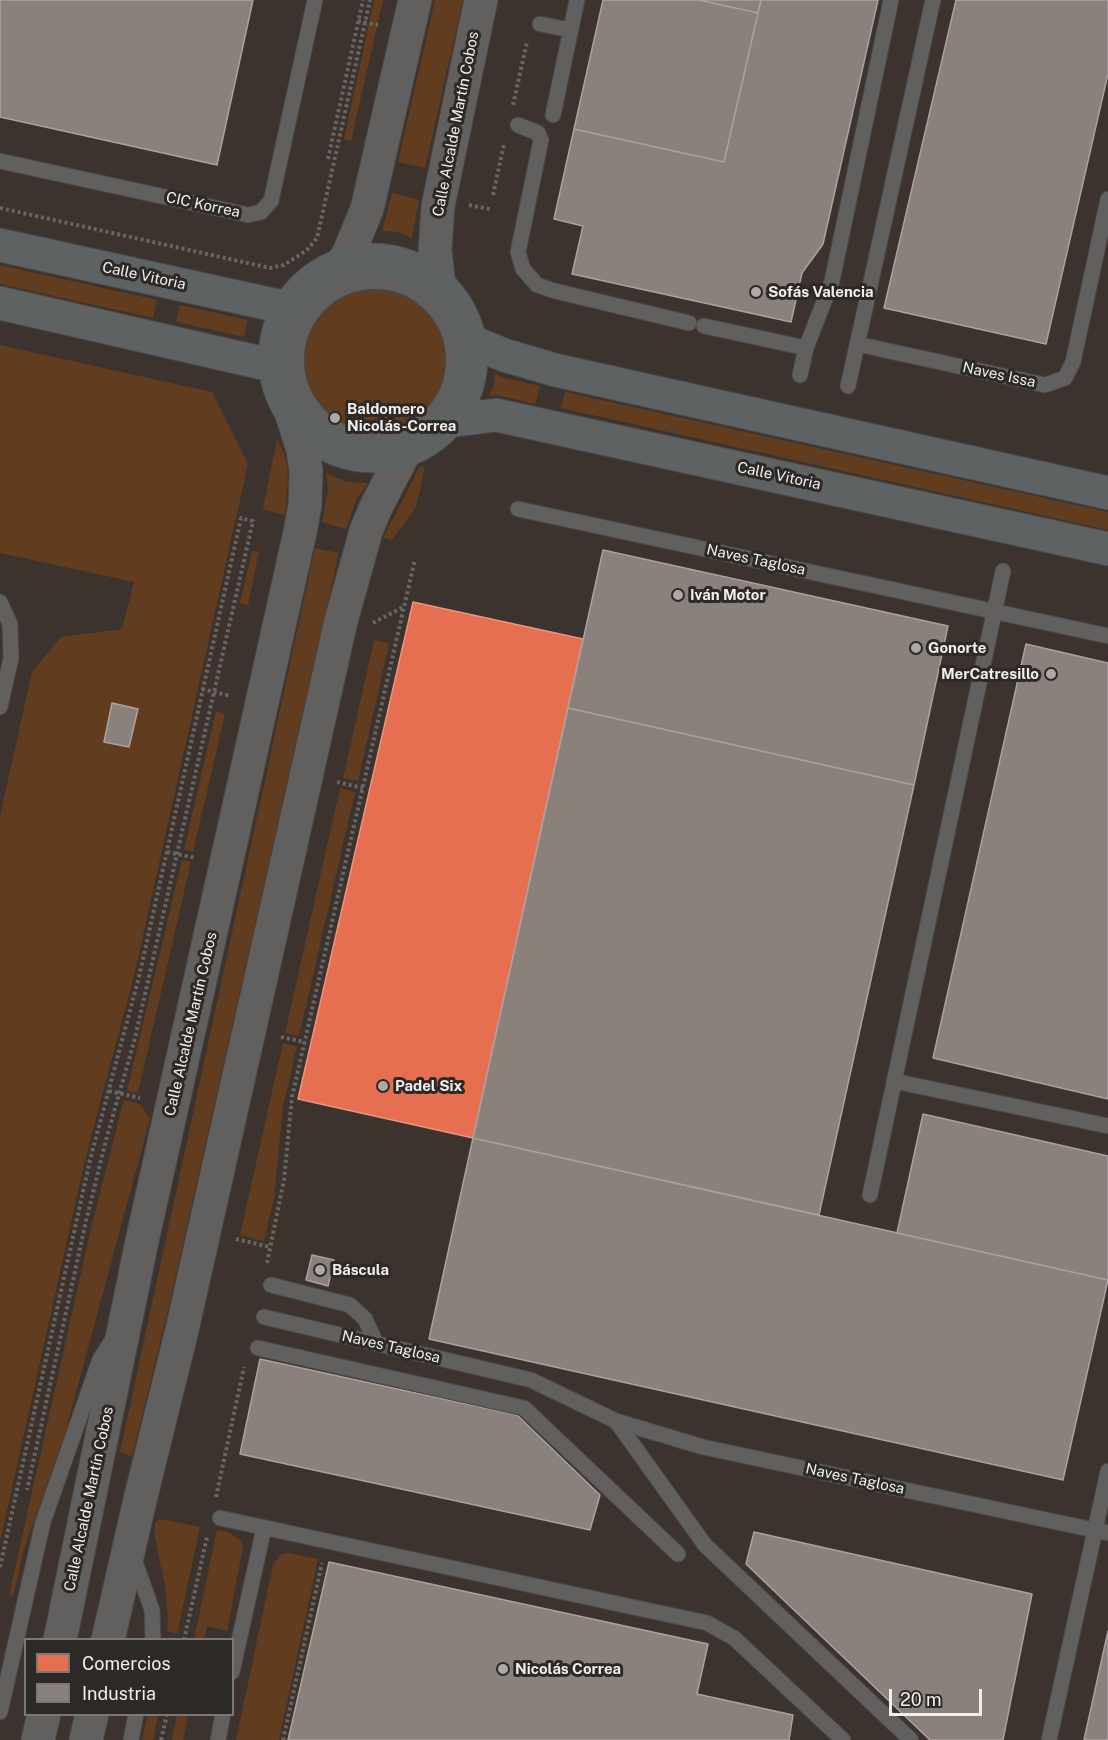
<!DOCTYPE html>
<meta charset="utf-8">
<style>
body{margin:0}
#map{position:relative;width:1108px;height:1740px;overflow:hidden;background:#2c2927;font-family:"Public Sans",sans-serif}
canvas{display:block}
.legend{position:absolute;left:24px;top:1638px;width:210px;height:78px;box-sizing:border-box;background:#2d2926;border:2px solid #7b7875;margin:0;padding:8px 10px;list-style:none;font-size:18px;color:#f1eeec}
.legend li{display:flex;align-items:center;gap:12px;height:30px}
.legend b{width:30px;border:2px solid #7b7875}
.scale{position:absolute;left:889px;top:1689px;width:93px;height:27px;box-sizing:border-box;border:3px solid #f1eeec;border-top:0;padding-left:8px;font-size:18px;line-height:21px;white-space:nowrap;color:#f1eeec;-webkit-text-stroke:4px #2d2926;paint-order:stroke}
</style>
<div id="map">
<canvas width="1108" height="1740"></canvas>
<ul class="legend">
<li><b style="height:16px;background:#e76f51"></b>Comercios</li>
<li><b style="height:16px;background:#8a817c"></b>Industria</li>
</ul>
<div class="scale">20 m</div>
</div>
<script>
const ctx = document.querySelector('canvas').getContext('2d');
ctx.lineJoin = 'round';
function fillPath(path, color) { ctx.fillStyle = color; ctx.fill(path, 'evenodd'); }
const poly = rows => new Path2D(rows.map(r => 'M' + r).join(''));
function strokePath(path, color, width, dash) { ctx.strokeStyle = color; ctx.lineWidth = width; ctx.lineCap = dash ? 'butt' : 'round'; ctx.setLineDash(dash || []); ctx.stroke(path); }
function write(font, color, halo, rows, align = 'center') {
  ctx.font = font + ' "Public Sans",sans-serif'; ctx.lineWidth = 6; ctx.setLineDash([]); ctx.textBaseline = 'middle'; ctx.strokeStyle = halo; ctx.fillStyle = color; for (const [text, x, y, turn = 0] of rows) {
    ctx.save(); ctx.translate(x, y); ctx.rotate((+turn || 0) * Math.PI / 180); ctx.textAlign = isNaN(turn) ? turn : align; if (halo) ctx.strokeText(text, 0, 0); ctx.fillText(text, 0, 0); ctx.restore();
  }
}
fillPath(poly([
 [0,0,1108,0,1108,1740,0,1740],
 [26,1640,232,1640,232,1714,26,1714]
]), '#3c332e');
fillPath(poly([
 [374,0,383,0,351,141,344,139],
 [435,0,463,0,425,168,398,162],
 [392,193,419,200,412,238,398,232,382,231],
 [0,265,157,300,153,318,0,284],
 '300 359a75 75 0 1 1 150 0a75 75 0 1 1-150 0Z',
 [180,305,248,320,244,337,176,322],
 [0,345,212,392,248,464,135,972,85,1160,0,1542,0,816,32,672,61,637,122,629,134,582,0,553],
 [495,373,501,377,540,386,535,404,497,395,489,396,494,385],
 [565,392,1108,512,1108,530,561,408],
 [277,439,284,453,287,465,288,480,285,515,263,509],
 [420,466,425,467,416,507,392,540,383,538],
 [326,473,347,482,368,483,357,498,346,529,322,522,328,489],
 [315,548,339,553,166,1318,132,1456,120,1452],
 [252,551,259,552,248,605,240,603],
 [374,640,389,644,358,781,343,778],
 [216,711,225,714,193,852,184,850],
 [340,788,355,792,299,1036,285,1033],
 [182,860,191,862,138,1093,127,1091],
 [283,1043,297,1046,283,1107,274,1197,264,1241,240,1235],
 [124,1100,140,1104,150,1119,65,1433,24,1549,13,1597,9,1595,92,1224],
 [160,1519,200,1527,177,1634,167,1631,168,1617,165,1586,154,1533,155,1523],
 [217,1530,228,1532,240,1540,243,1547,227,1631,207,1626,204,1639,194,1639],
 [288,1553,318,1559,279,1740,236,1740,273,1565,280,1555],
 [148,1715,158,1715,153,1740,142,1740],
 [177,1715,188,1715,183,1740,172,1740]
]), '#623c1e');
const shops = poly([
 [413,602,583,639,473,1138,298,1099,413,602]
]);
fillPath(shops, '#e76f51');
strokePath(shops, '#ea9580', 1.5);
const industry = poly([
 [0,0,253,0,217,165,0,117,0,0],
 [603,0,699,0,758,13,724,162,574,129,603,0],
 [699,0,761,0,758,13,699,0],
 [761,0,878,0,823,244,802,273,791,322,572,274,583,226,554,219,574,129,724,162,761,0],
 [956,0,1108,0,1108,74,1046,344,884,308,956,0],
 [603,550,948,626,914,785,568,708,603,550],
 [1026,644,1108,663,1108,1099,933,1058,1026,644],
 [112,703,138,709,129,747,104,742,112,703],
 [568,708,914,785,819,1215,473,1138,568,708],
 [923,1114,1108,1156,1108,1280,897,1233,923,1114],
 [473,1138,1108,1280,1063,1480,429,1339,473,1138],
 [312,1255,334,1260,328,1286,306,1280,312,1255],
 [260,1359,517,1415,600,1495,590,1530,240,1454,260,1359],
 [754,1532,1032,1594,1003,1740,930,1740,746,1564,754,1532],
 [329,1562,708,1644,697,1694,793,1715,789,1740,288,1740,329,1562],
 [1108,1631,1108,1740,1084,1740,1108,1631]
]);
fillPath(industry, '#8a817c');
strokePath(industry, '#a9a29e', 1.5);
const service = poly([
 [540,24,571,30],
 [553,115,577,0],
 [518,125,538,133,541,140,518,252,523,269,537,285,555,291,689,323],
 [0,161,248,215,261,212,271,201,315,0],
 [704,326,806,348],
 [857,344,1045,385,1065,378,1073,362,1108,199],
 [800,375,806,348,832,281,891,0],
 [848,386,933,0],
 [518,509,1108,636],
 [0,602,10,624,11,658,0,707],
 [894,1081,1108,1126],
 [870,1195,1003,571],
 [271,1285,350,1305,365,1319,376,1343],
 [264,1317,531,1380,616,1421,703,1447,1108,1533],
 [258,1348,524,1408,678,1554],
 [616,1421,705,1545,911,1740],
 [220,1518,707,1623,734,1638,843,1740],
 [133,1556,152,1610,153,1640],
 [232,1672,264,1528],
 [0,1712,43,1522,100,1359,113,1339],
 [131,1740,136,1714],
 [218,1740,223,1714],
 [1049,1740,1108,1471]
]);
const pedestrian = poly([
 '293 360a82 82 0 1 1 164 0a82 82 0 1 1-164 0Z'
]);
const secondary = poly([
 [341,265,348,255,367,209,415,0],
 [439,285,435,250,438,206,481,0],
 [60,1640,142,1241,300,532,305,505,306,471,303,450,290,409],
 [108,1640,140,1500,182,1330,341,621,366,531,376,507,405,451],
 [38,1740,44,1714],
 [86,1740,92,1714]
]);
const trunk = poly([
 [0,245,288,308],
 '275 358a98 98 0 1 1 196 0a98 98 0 1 1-196 0Z',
 [0,303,275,366],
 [470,341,504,355,555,370,1108,493],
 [449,421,496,415,1108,549]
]);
strokePath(service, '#484645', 17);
strokePath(pedestrian, '#484645', 25);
strokePath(secondary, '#484645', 35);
strokePath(trunk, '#484645', 35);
strokePath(poly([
 [358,21,378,25],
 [513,105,527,42],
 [328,159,363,0],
 [493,195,504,144],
 [469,205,490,209],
 [0,208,270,268,284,265,307,250,317,238,370,0],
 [373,623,403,607],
 [202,689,231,696],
 [337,782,363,788],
 [167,852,196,858],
 [281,1037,305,1042],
 [109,1091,140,1098],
 [236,1239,270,1247],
 [267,1263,284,1180,292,1097,415,559],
 [216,1497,244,1367],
 [0,1567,90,1160,139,977,241,518,253,521,135,1038,106,1140,86,1221,27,1490],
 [184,1640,207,1537],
 [161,1740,167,1714],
 [283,1740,322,1563]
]), '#686665', 4, [3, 3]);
strokePath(service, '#62605e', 15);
strokePath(pedestrian, '#62605e', 22);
strokePath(secondary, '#62605e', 33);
strokePath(trunk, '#5e6262', 33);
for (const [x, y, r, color] of [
 [756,292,6,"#aca9a7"],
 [335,418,6,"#aca9a7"],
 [678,595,6,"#aca9a7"],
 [916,648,6,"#aca9a7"],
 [1051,674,6,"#aca9a7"],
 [383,1086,6,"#aca9a7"],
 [320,1270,6,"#aca9a7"],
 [503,1669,6,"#aca9a7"]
]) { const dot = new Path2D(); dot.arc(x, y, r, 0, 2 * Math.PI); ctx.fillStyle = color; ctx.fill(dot); strokePath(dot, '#2d2926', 2); }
write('15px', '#f1eeec', '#2d2926', [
 ["Calle Alcalde Martín Cobos",456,124,-79],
 ["CIC Korrea",203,205,12],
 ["Calle Vitoria",144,276,12],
 ["Naves Issa",999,375,12],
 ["Calle Vitoria",779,476,12],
 ["Naves Taglosa",756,560,12],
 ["Calle Alcalde Martín Cobos",191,1024,-77],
 ["Naves Taglosa",391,1347,13],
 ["Naves Taglosa",855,1479,12],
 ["Calle Alcalde Martín Cobos",89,1499,-78]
]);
write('bold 15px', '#f1eeec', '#2d2926', [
 ["Sofás Valencia",768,292],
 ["Baldomero",347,409],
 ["Nicolás-Correa",347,426],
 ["Iván Motor",690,595],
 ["Gonorte",928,648],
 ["MerCatresillo",1039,674,"right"],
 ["Padel Six",395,1086],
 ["Báscula",332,1270],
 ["Nicolás Correa",515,1669]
], 'left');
</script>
